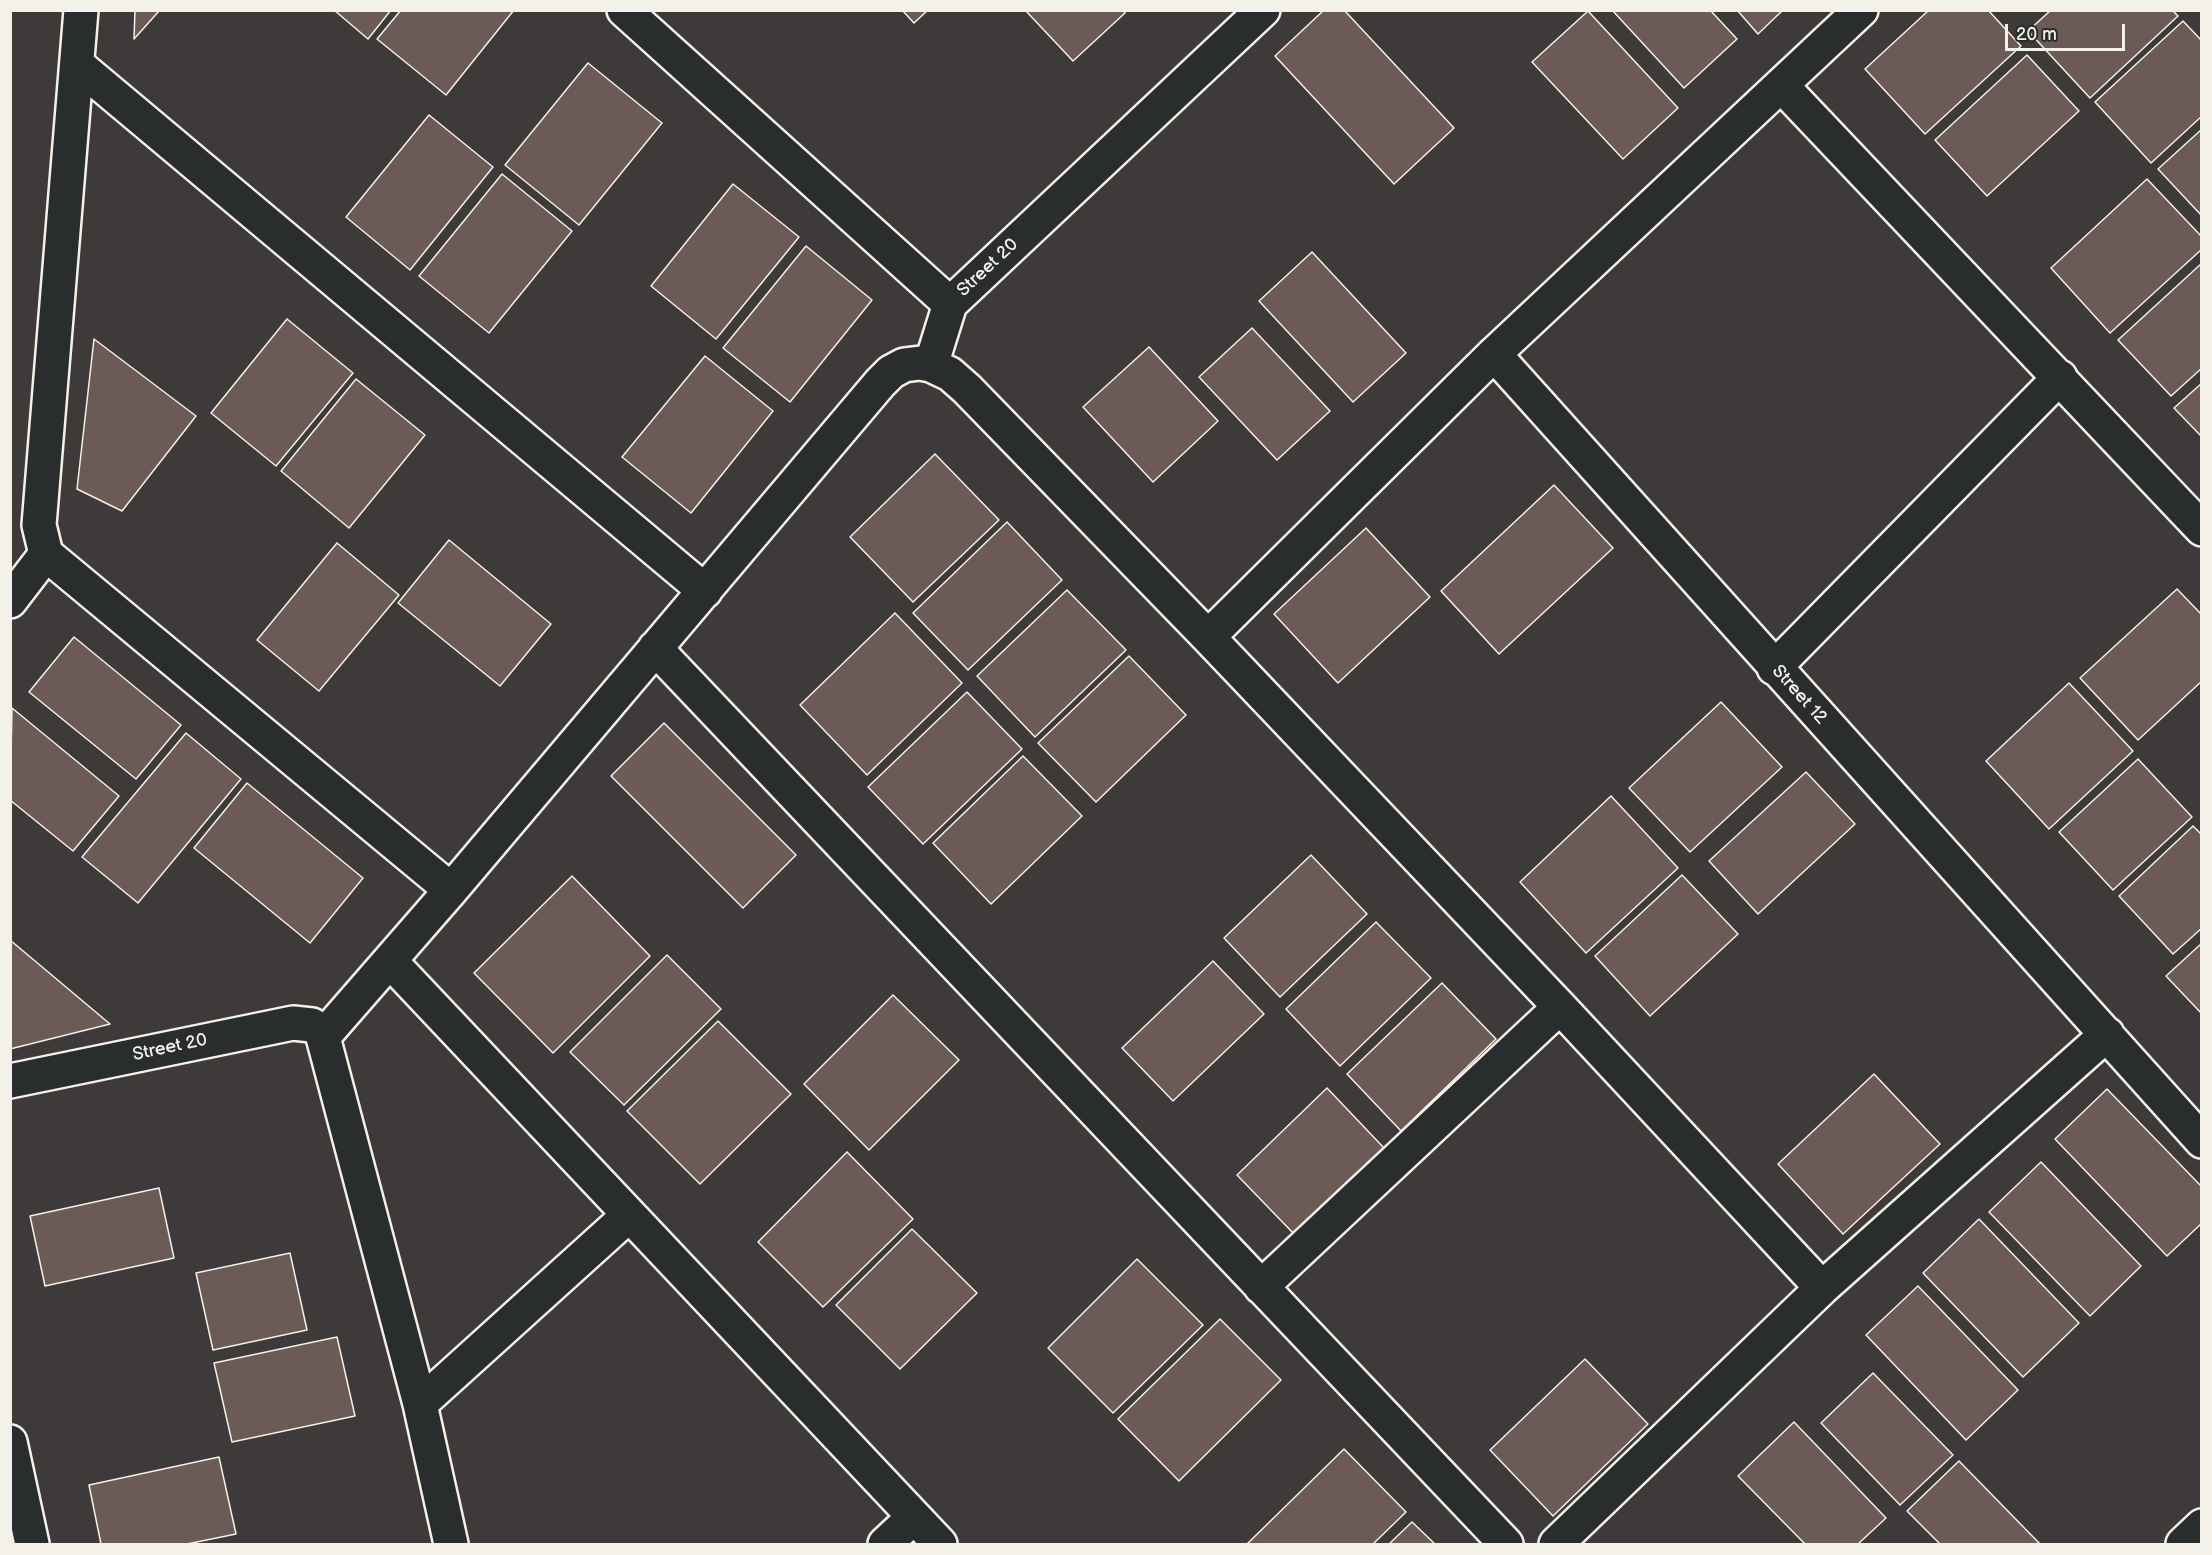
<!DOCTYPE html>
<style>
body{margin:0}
#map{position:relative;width:2212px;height:1555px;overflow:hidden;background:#3e3a3a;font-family:"Balsamiq Sans",sans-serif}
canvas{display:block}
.frame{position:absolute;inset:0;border:12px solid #f4f1e8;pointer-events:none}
.scale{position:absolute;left:2005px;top:24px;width:120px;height:27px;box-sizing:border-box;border:3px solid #f4f1e8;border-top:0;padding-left:8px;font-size:18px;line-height:21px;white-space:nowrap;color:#f4f1e8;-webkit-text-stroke:4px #2a2d2e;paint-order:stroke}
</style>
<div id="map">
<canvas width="2212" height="1555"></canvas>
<div class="frame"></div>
<div class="scale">20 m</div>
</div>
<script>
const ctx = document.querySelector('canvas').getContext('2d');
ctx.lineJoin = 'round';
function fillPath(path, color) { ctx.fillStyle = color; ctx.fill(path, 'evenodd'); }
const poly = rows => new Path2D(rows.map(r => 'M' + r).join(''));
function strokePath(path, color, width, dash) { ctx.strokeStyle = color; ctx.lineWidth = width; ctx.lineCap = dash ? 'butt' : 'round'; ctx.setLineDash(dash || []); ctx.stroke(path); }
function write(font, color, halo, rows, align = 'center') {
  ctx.font = font + ' "Balsamiq Sans",sans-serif'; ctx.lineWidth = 5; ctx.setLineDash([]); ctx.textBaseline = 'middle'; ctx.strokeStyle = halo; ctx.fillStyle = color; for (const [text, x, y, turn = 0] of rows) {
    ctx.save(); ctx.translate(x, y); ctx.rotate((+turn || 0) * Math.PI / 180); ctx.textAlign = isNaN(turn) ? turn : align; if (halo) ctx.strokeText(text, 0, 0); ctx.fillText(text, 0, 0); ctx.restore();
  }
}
const building = poly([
 [135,10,160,10,134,39,135,10],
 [334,10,391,10,368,39,334,10],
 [401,10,514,10,446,95,377,39,401,10],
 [902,10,928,10,914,23,902,10],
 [1025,10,1123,10,1125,13,1073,61,1025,10],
 [1324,10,1344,10,1454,128,1394,184,1275,56,1324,10],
 [1612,10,1710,10,1737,39,1684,88,1612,10],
 [1737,10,1783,10,1758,34,1737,10],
 [1929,10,1988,10,2021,46,1925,134,1865,69,1929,10],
 [2051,10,2172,10,2178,16,2090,98,2028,31,2051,10],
 [1588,11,1678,108,1623,159,1532,62,1588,11],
 [2183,21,2202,41,2202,116,2151,163,2095,102,2183,21],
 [2027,55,2079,111,1987,196,1935,140,2027,55],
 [588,63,662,123,579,225,505,165,588,63],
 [429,115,493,167,410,270,346,217,429,115],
 [2202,129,2202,216,2158,169,2202,129],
 [502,174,572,231,489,333,419,276,502,174],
 [2147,179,2202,237,2202,249,2110,333,2051,268,2147,179],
 [733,184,799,237,716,339,651,286,733,184],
 [806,246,872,300,790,402,723,348,806,246],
 [1312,252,1406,353,1353,402,1259,301,1312,252],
 [2202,263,2202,368,2171,396,2118,340,2202,263],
 [287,319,353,373,276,466,211,413,287,319],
 [1252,328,1330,411,1277,460,1199,377,1252,328],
 [94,339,196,416,122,511,77,489,94,339],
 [1149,347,1218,421,1153,482,1083,407,1149,347],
 [705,356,773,411,691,513,622,457,705,356],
 [356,379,425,435,349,528,281,471,356,379],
 [2202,383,2202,437,2174,408,2202,383],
 [935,454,999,520,913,602,850,537,935,454],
 [1554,485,1613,548,1499,654,1441,591,1554,485],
 [1007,522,1062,580,968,670,913,613,1007,522],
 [1366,528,1430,597,1338,683,1274,614,1366,528],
 [449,540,551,624,500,686,398,603,449,540],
 [337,543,399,595,319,691,257,640,337,543],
 [2177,589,2202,615,2202,681,2138,740,2080,678,2177,589],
 [1067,590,1126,650,1035,737,977,676,1067,590],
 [895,613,962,683,867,775,800,705,895,613],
 [74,637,181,725,136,779,29,692,74,637],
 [1129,656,1186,715,1096,802,1038,743,1129,656],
 [2069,683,2133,751,2049,829,1986,761,2069,683],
 [967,692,1022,749,923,844,868,787,967,692],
 [1721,702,1782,767,1690,852,1629,788,1721,702],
 [12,708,119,796,73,851,10,800,12,708],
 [664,723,796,855,743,908,611,776,664,723],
 [186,733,241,779,138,903,82,857,186,733],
 [1023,756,1082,816,991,904,933,843,1023,756],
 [2138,759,2192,817,2113,890,2059,832,2138,759],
 [1806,772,1855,824,1758,914,1709,861,1806,772],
 [247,783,363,878,310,943,194,848,247,783],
 [1611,796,1678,868,1586,953,1520,882,1611,796],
 [2193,826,2202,835,2202,928,2173,954,2119,896,2193,826],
 [1311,855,1367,914,1280,997,1224,938,1311,855],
 [1682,875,1738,934,1650,1016,1595,956,1682,875],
 [572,876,650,956,553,1053,474,973,572,876],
 [1376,922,1431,978,1340,1066,1286,1009,1376,922],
 [10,940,110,1024,10,1049,10,940],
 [2202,943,2202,1014,2166,976,2202,943],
 [667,955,721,1009,624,1105,570,1052,667,955],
 [1213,961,1264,1014,1173,1101,1122,1048,1213,961],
 [1442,983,1496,1039,1401,1131,1347,1074,1442,983],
 [893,995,959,1060,869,1150,804,1084,893,995],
 [718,1021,791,1094,700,1184,627,1111,718,1021],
 [1874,1074,1940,1144,1843,1234,1778,1164,1874,1074],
 [1327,1088,1384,1148,1294,1234,1237,1175,1327,1088],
 [2107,1089,2202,1187,2202,1223,2167,1256,2055,1139,2107,1089],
 [847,1152,913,1219,823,1307,758,1242,847,1152],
 [2041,1162,2141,1266,2090,1316,1989,1212,2041,1162],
 [159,1188,174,1258,45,1286,30,1216,159,1188],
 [1979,1219,2079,1323,2023,1377,1923,1273,1979,1219],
 [912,1229,977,1293,900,1369,836,1305,912,1229],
 [290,1253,307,1330,213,1350,196,1273,290,1253],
 [1137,1259,1203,1325,1113,1413,1048,1348,1137,1259],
 [1918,1286,2018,1390,1966,1440,1866,1335,1918,1286],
 [1220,1319,1281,1380,1179,1481,1118,1419,1220,1319],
 [337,1337,355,1416,232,1442,214,1363,337,1337],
 [1585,1359,1648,1424,1553,1516,1490,1450,1585,1359],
 [1873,1373,1953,1455,1900,1505,1821,1423,1873,1373],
 [1794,1422,1886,1518,1858,1544,1805,1544,1738,1476,1794,1422],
 [1344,1449,1406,1512,1373,1544,1247,1544,1344,1449],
 [219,1457,236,1534,187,1544,101,1544,89,1485,219,1457],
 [1959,1461,2040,1544,1940,1544,1907,1511,1959,1461],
 [1412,1522,1435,1544,1389,1544,1412,1522]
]);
fillPath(building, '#6c5a57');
strokePath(building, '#f4f1e8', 1.5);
const minor = poly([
 [81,10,39,525,46,554,451,890],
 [624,10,950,304],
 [79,66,705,591],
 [1781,85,2202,529],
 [1494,354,2202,1141],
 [931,365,950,374,967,389,1208,637,1560,1007,1822,1288],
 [10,601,46,554],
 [1208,637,1494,354,1861,10],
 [655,648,1506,1544],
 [1774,668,2060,377],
 [390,961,940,1544],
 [10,1081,293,1023,312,1025,319,1029,323,1037],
 [1261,1287,1560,1007],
 [420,1404,629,1215],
 [10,1442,32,1544],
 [451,1544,420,1404,323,1037,451,890,880,383,891,372,904,365,920,363,931,365,950,304,1263,10],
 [885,1544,914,1517],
 [1556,1544,1822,1288,2107,1034],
 [2183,1544,2202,1526]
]);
strokePath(minor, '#f4f1e8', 38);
strokePath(minor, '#2a2d2e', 33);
write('18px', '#f4f1e8', '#2a2d2e', [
 ["Street 20",988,268,-43],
 ["Street 12",1799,695,48],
 ["Street 20",170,1048,-12]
]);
</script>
